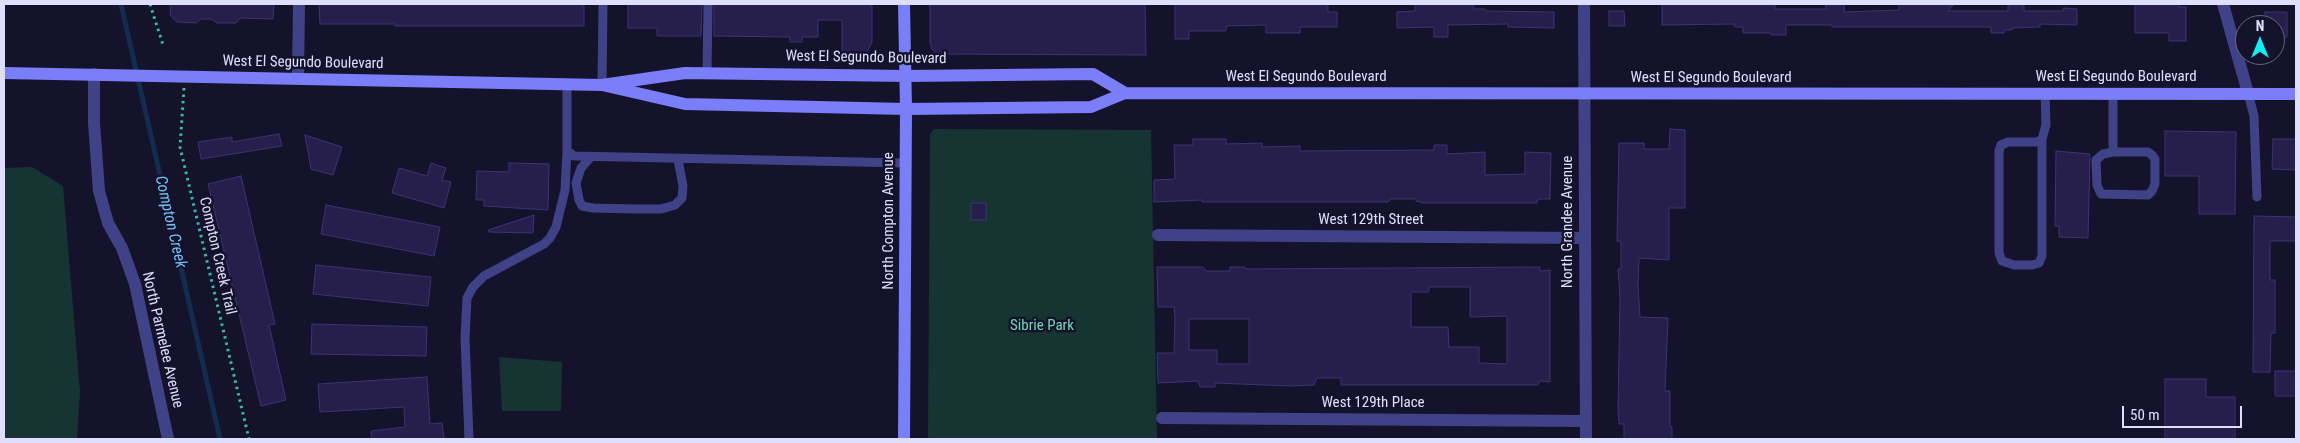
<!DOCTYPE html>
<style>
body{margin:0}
#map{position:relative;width:2300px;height:443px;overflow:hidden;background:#15132b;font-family:"Roboto Condensed",sans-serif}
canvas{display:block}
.frame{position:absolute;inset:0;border:5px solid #e0defd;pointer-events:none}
.north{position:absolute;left:2235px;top:15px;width:50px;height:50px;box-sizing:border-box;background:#15132b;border:1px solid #66647f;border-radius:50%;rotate:0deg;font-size:14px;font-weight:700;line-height:20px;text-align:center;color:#e0defd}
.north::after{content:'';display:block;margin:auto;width:18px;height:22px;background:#13ecf4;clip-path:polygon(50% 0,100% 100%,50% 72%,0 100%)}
.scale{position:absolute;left:2122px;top:406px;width:120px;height:22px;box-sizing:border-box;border:2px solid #e0defd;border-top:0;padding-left:6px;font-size:15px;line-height:18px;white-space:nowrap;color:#e0defd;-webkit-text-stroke:4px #15132b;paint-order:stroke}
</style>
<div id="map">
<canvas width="2300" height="443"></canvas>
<div class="frame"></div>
<div class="north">N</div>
<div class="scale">50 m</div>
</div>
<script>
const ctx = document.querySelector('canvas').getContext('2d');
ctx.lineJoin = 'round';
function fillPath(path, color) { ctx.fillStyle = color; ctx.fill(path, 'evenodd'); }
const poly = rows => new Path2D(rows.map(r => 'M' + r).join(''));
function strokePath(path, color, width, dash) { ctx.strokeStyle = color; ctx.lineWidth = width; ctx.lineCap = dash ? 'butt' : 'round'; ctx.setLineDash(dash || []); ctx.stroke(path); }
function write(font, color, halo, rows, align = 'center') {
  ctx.font = font + ' "Roboto Condensed",sans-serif'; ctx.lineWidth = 5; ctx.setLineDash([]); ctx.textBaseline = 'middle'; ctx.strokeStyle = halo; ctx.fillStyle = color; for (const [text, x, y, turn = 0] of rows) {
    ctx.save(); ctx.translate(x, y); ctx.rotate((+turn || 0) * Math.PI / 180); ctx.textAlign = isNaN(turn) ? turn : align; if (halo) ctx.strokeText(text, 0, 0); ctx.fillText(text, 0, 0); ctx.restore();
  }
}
fillPath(poly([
 [934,129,1151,130,1157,439,928,439,930,134],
 [32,167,63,186,80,392,77,439,4,439,4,168],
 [499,357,562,362,561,411,502,411]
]), '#163532');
strokePath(poly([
 [121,4,220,439]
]), '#122d50', 5);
const building = poly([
 [171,4,274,4,273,19,240,18,236,23,217,23,211,19,201,19,196,23,177,22,170,15,171,4],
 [319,4,584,4,584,26,395,26,395,24,320,24,319,4],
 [628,4,702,4,701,36,657,36,657,28,628,28,628,4],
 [714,4,872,4,872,42,867,52,861,54,842,54,842,20,818,20,818,37,802,37,802,42,790,42,790,37,714,36,714,4],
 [930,4,1145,4,1146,55,937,54,932,49,930,42,930,4],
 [1175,4,1328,4,1328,12,1337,12,1337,27,1300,27,1300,33,1266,33,1266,25,1226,26,1226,31,1189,31,1189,39,1175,39,1175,4],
 [1415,4,1473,4,1474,9,1485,9,1485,11,1554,12,1554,28,1508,27,1508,24,1448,25,1448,37,1434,37,1434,27,1397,28,1397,12,1415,11,1415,4],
 [1662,4,1775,4,1775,9,1826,9,1826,4,1844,4,1844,12,1899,10,1899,4,1954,4,1948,11,2008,11,2008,4,2024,4,2024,11,2063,11,2063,8,2077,9,2077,25,2040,24,2040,27,2012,28,2012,30,2004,30,2004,33,1991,33,1991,27,1832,27,1832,25,1786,25,1786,35,1771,35,1771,33,1743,33,1743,27,1735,27,1734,24,1662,25,1662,4],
 [2135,4,2179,4,2179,7,2186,7,2186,41,2169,41,2169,33,2135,33,2135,4],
 [1609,11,1624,11,1625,26,1609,26,1609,11],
 [2265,12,2287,12,2287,37,2275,37,2275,25,2265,25,2265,12],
 [1670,129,1685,130,1685,208,1669,208,1669,260,1639,258,1638,286,1640,317,1668,318,1665,391,1670,391,1670,427,1672,427,1672,439,1624,439,1624,424,1619,424,1618,409,1620,298,1618,269,1621,269,1621,241,1617,241,1619,143,1644,143,1644,149,1669,149,1670,129],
 [2165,131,2236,132,2235,214,2199,214,2199,176,2165,176,2165,131],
 [279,134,282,146,201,159,198,142,232,137,232,142,279,134],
 [305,135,342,147,333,175,311,169,305,135],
 [1193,139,1226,139,1226,144,1262,143,1262,147,1300,146,1300,151,1434,150,1434,145,1447,145,1447,154,1485,152,1485,175,1525,174,1525,152,1551,153,1550,199,1541,199,1537,200,1537,203,1424,203,1416,201,1416,199,1391,199,1388,202,1202,202,1202,200,1154,202,1154,180,1175,179,1174,145,1193,145,1193,139],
 [2273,139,2296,139,2296,170,2272,169,2273,139],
 [2056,151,2090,154,2088,238,2059,237,2059,226,2055,226,2056,151],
 [431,163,446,168,442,180,451,182,444,208,392,193,399,168,427,176,431,163],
 [509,163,549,164,548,210,484,206,484,200,476,200,477,171,509,172,509,163],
 [241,176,275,324,269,325,286,400,261,406,208,184,241,176],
 [971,203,986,203,986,220,971,220,971,203],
 [326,205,440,227,434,256,321,234,326,205],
 [534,215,533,233,489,232,488,230,534,215],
 [2254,216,2296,217,2296,241,2270,241,2270,280,2275,280,2275,333,2271,333,2270,372,2253,372,2254,216],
 [316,265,431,277,428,306,313,294,316,265],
 [1157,267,1203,267,1206,271,1230,271,1230,267,1245,267,1245,269,1540,267,1540,271,1550,270,1550,382,1541,381,1537,385,1341,385,1341,378,1317,378,1314,385,1290,386,1215,383,1215,387,1200,387,1198,381,1158,383,1157,353,1174,353,1175,318,1174,307,1158,307,1157,267],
 [1429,287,1470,287,1470,317,1507,316,1507,364,1479,363,1479,347,1449,347,1448,327,1411,327,1411,292,1429,292,1429,287],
 [1189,319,1249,319,1249,364,1217,364,1217,350,1189,350,1189,319],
 [312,324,427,327,426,356,311,354,312,324],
 [2275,371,2296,371,2296,396,2275,396,2275,371],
 [427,377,430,424,442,423,444,439,372,439,371,431,405,427,404,407,320,412,318,384,427,377],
 [2165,379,2206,379,2206,397,2235,397,2235,439,2165,439,2165,379]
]);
fillPath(building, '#261f4b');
strokePath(building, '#3c3376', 1);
strokePath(poly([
 [150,4,163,45],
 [184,88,180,147,249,439]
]), '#37b9a8', 3, [2.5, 4]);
strokePath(poly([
 [707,73,708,4],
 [567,84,567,151,574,156,905,163],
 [602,85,603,4],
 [2113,93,2113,152,2148,152,2152,155,2155,159,2155,184,2152,191,2148,195,2101,194,2097,185,2096,160,2103,154,2113,152],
 [2248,93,2254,116,2257,197],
 [2042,139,2042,256,2039,263,2032,265,2014,265,2002,261,1999,253,1999,151,2001,145,2008,142,2037,142,2042,139,2046,125,2045,93],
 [590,158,581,168,576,183,579,200,582,206,593,208,635,209,661,209,675,205,682,198,683,186,678,160],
 [469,439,465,338,467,298,473,287,484,276,544,244,550,238,556,227,565,190,567,151]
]), '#404288', 9);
strokePath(poly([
 [1584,4,1586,439],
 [2223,4,2248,93],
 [94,74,94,123,99,191,108,223,122,248,135,284,168,439],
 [298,78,299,4],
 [1158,235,1584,238],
 [1162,418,1585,421]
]), '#404288', 12);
strokePath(poly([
 [4,73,602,85,685,73,906,76,1093,74,1125,93],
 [602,85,685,104,906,109,1091,107,1125,93,2296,94],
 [904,439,906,109,904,4]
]), '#7a7ff9', 12);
write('15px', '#e0defd', '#15132b', [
 ["West El Segundo Boulevard",866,58,1],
 ["West El Segundo Boulevard",303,63,1],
 ["West El Segundo Boulevard",1306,77],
 ["West El Segundo Boulevard",2116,77],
 ["West El Segundo Boulevard",1711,78],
 ["West 129th Street",1371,220],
 ["North Compton Avenue",889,221,-90],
 ["North Grandee Avenue",1568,222,-90],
 ["Compton Creek Trail",217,256,77],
 ["North Parmelee Avenue",162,340,77],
 ["West 129th Place",1373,403]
]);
write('15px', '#6cdcb9', '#15132b', [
 ["Sibrie Park",1042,326]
]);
write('italic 16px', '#71c2f8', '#15132b', [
 ["Compton Creek",170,222,77]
]);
</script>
